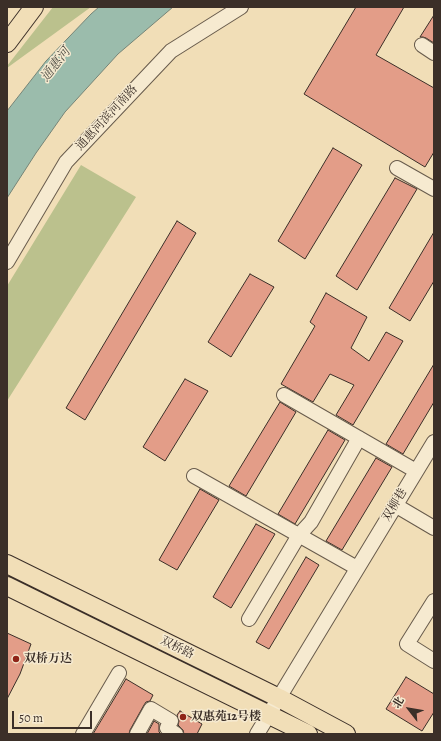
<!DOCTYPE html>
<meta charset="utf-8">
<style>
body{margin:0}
#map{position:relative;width:441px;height:741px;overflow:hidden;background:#f1deb7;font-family:Alegreya,"Noto Serif SC",serif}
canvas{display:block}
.frame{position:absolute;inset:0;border:8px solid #3b2f28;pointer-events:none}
.north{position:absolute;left:389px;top:689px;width:40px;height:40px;-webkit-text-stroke:3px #f6ead0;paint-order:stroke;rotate:301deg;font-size:11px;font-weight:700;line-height:16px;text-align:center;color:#3b2f28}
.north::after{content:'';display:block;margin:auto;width:14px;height:18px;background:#3b2f28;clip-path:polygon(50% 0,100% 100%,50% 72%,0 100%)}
.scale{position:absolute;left:12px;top:711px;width:80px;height:18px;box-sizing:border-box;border:2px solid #3b2f28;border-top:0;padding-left:5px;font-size:12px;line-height:14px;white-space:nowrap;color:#3b2f28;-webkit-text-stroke:3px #f6ead0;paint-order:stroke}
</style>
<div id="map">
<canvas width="441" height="741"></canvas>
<div class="frame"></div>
<div class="north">北</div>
<div class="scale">50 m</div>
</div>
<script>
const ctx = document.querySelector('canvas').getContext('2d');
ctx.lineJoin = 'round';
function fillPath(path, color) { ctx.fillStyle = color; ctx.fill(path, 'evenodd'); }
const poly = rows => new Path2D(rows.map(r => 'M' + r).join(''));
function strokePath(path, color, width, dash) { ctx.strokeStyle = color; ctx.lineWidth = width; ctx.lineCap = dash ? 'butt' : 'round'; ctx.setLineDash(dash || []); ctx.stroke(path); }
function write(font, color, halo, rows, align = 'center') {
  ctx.font = font + ' Alegreya,"Noto Serif SC",serif'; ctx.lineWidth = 3; ctx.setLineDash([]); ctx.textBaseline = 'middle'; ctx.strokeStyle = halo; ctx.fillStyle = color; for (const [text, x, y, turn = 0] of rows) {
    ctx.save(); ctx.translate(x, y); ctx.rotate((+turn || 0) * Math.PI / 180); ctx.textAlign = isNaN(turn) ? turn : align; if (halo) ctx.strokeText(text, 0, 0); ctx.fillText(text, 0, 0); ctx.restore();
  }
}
fillPath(poly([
 [53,7,91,7,7,68,7,66],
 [81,165,136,197,7,401,7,286]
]), '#bbc18d');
const water = poly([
 [99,7,173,7,118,54,65,112,36,153,7,198,7,111,46,61,91,14,99,7]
]);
fillPath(water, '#9bbcac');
strokePath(water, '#758477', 1);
const building = poly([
 [356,7,404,7,376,55,434,88,434,152,425,167,304,94,356,7],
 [434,15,434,43,426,38,423,37,420,37,434,15],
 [333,148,362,165,305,259,278,241,333,148],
 [395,178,417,189,357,290,336,276,395,178],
 [177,221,196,233,85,420,66,408,177,221],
 [434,232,434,281,410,321,389,308,434,232],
 [250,274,274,287,231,357,208,342,250,274],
 [326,293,367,317,351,348,369,361,386,332,403,341,353,425,336,415,354,385,330,374,313,402,281,384,315,326,310,322,326,293],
 [434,364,434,402,403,454,386,444,434,364],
 [185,379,208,391,165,461,143,447,185,379],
 [280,402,296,412,246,496,229,486,280,402],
 [328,430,345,440,295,524,278,514,328,430],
 [376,458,392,467,342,550,326,541,376,458],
 [200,489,219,500,177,570,159,560,200,489],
 [256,524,275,534,231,608,213,597,256,524],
 [306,557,319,565,269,649,256,642,306,557],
 [7,633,31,644,20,674,7,699,7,633],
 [406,677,434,694,434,712,422,731,386,709,406,677],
 [126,679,153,695,150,701,146,702,144,705,130,730,129,734,93,734,126,679],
 [180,711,202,724,197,734,184,734,183,730,178,725,179,721,177,715,180,711],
 [154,721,159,724,159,732,161,734,147,734,154,721]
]);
fillPath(building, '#e39d88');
strokePath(building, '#3b2f28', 1);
const minor = poly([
 [422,45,434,53],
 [397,168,434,189],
 [7,262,66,162,171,51,241,7],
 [284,395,416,471],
 [194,476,357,568],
 [395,505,434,528],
 [434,601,407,644,434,661],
 [249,619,299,535,311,522,359,438],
 [83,734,119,673],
 [137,734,151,709,171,721,167,728,176,734],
 [257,734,434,442]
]);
const major = poly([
 [7,43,34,7],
 [7,564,279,698,346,734],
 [7,586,308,734]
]);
strokePath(minor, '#685b4c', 16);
strokePath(major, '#3b2f28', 20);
strokePath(minor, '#f6ead0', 14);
strokePath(major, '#f1deb7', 18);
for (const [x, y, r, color] of [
 [16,659,4,"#8f2418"],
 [183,717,4,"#8f2418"]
]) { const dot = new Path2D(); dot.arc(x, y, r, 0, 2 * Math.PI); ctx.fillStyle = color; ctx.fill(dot); strokePath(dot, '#f6ead0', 1.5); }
write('12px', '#3b2f28', '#f6ead0', [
 ["通惠河滨河南路",107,118,-47],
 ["双柳巷",395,505,-59],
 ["双桥路",177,648,26]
]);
write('bold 12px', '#3b2f28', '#f6ead0', [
 ["双桥万达",24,659],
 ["双惠苑12号楼",191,717]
], 'left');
write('italic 13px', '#535249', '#f6ead0', [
 ["通惠河",56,65,-52]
]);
</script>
